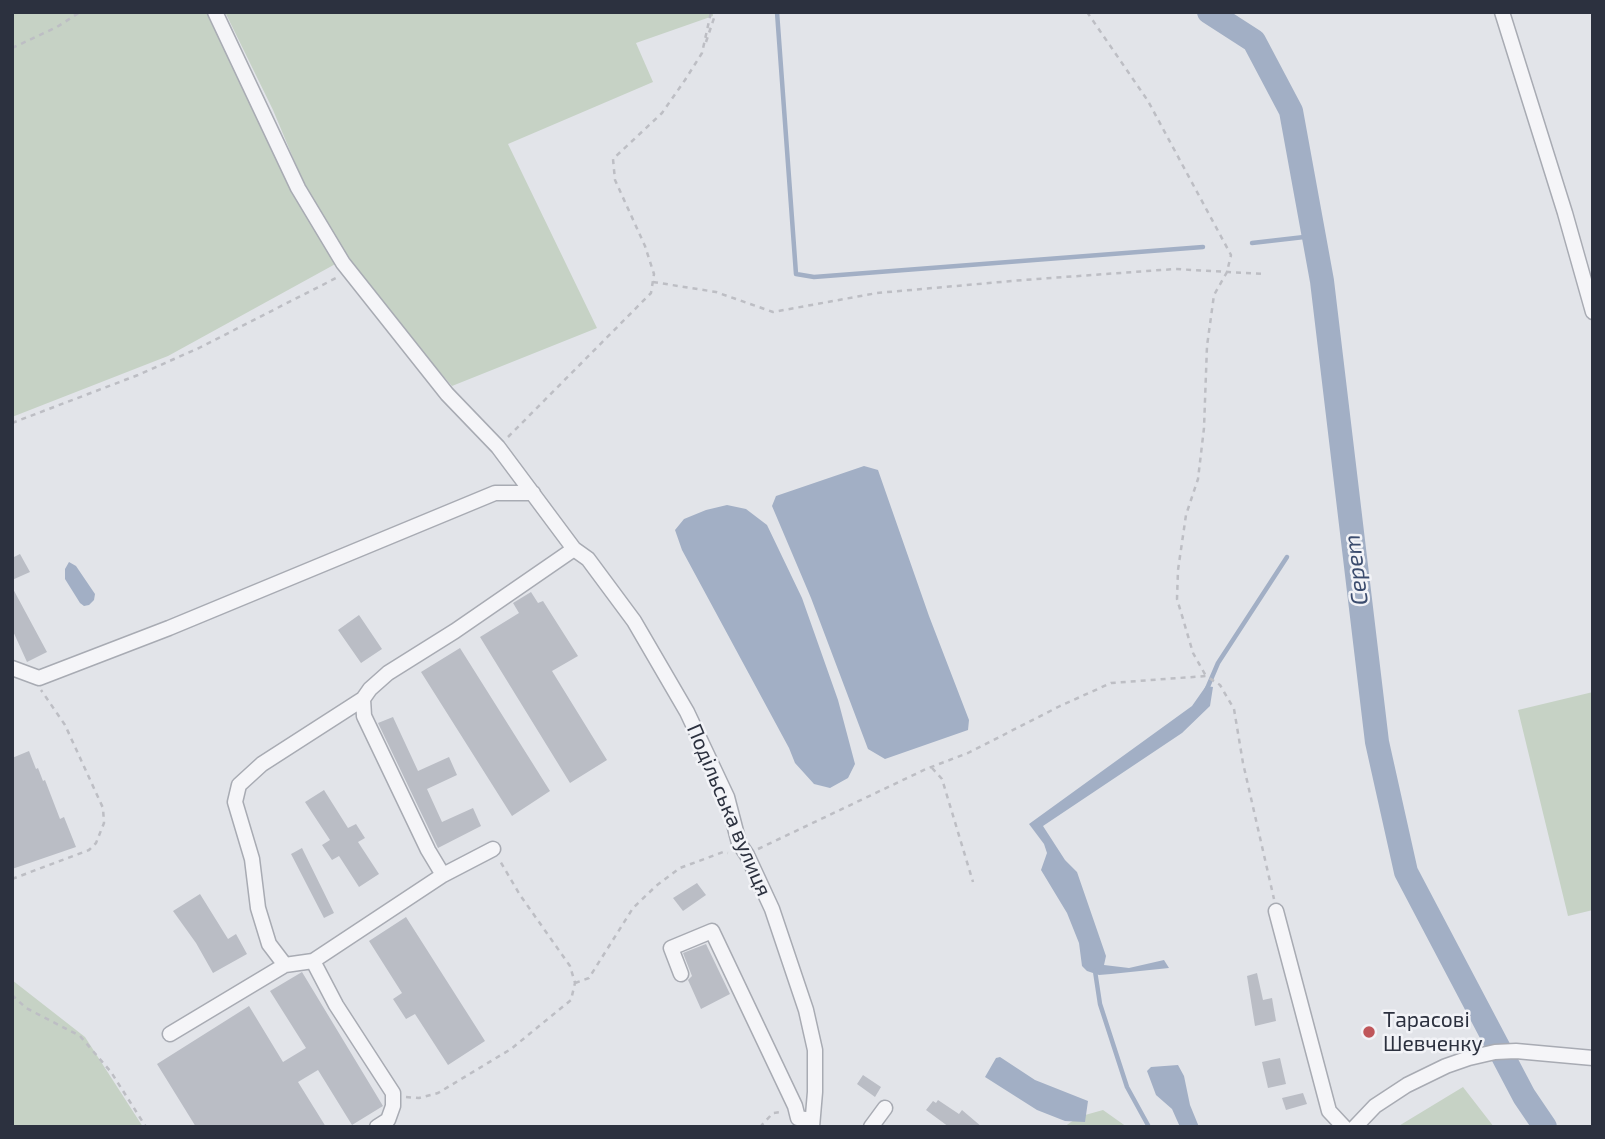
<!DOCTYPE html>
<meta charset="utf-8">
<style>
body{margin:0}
#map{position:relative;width:1605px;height:1139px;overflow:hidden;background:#e2e4e9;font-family:"Exo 2",sans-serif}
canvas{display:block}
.frame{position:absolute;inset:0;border:14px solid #2c313f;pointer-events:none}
</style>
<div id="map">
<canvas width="1605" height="1139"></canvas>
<div class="frame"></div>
</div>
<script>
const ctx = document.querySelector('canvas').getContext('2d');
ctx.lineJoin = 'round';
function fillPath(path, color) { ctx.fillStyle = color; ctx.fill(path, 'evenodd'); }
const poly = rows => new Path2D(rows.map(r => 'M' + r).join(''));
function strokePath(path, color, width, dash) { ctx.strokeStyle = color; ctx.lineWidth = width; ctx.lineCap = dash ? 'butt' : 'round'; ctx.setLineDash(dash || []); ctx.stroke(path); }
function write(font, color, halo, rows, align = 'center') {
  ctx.font = font + ' "Exo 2",sans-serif'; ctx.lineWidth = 5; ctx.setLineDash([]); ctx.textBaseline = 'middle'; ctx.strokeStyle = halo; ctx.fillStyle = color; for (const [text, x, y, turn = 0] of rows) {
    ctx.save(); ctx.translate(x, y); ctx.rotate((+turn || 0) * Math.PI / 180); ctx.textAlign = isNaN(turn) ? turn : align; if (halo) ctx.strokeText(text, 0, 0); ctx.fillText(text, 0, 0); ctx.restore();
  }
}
fillPath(poly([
 [12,12,211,12,339,262,168,356,12,417],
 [225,12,713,12,713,16,636,43,653,82,508,144,597,328,452,386,361,282,312,203,273,110],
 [1593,692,1593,910,1568,916,1518,710],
 [12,980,85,1037,143,1127,12,1127],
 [1463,1087,1494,1127,1397,1127],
 [1103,1110,1127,1127,1064,1127,1078,1117]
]), '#c6d2c5');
fillPath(poly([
 [864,466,878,470,929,616,969,720,968,730,885,759,868,749,811,598,772,506,776,496],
 [727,505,746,509,767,525,802,598,838,700,855,764,848,778,830,788,814,784,795,763,789,748,682,550,675,530,684,519,706,510],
 [69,562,76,566,95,594,94,600,89,605,84,606,80,603,65,579,65,569],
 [1206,686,1213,687,1210,706,1182,733,1043,826,1065,860,1077,872,1106,956,1104,965,1129,968,1164,960,1169,968,1111,974,1099,975,1087,971,1082,966,1079,943,1067,913,1041,870,1047,853,1044,844,1029,824,1192,706],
 [1000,1057,1035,1080,1088,1101,1085,1122,1065,1121,1037,1110,985,1077,996,1058],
 [1178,1065,1184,1076,1190,1105,1199,1127,1180,1127,1172,1109,1156,1095,1147,1071,1151,1067]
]), '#a2afc5');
strokePath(poly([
 [777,12,796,274,814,277,1203,247],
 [1252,243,1313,236],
 [1206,691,1218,663,1287,557],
 [1095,971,1100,1004,1127,1087,1149,1127]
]), '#a2afc5', 4.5);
strokePath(poly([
 [1209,12,1254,41,1291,111,1322,281,1377,742,1406,872,1524,1096,1545,1127]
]), '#a2afc5', 24);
fillPath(poly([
 [20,554,30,572,12,580,12,558],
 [12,587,47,652,27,662,12,629],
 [531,592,538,603,543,601,578,656,552,671,607,760,570,783,480,637,519,613,513,603],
 [359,615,382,649,361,663,338,630],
 [460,648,550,791,512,816,421,672],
 [393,717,418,771,449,757,457,775,427,789,442,822,473,808,481,826,438,848,378,723],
 [29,751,36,769,38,768,43,781,45,780,60,819,64,817,76,847,12,869,12,758],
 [324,790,348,828,356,824,365,838,358,842,379,874,359,887,339,856,332,860,322,845,330,840,305,802],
 [302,848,334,913,324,918,291,854],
 [697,883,706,895,683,911,673,898],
 [200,894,228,939,236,934,247,954,213,973,196,943,173,911],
 [406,917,485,1041,448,1065,415,1014,406,1019,393,999,402,993,369,941],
 [706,944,730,994,701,1009,688,980,692,976,683,953],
 [302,972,383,1106,352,1125,318,1070,298,1082,326,1127,196,1127,157,1064,249,1006,283,1062,306,1048,270,991],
 [1257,973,1263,1000,1272,998,1276,1021,1255,1026,1247,976],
 [1280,1058,1286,1084,1268,1088,1262,1062],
 [863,1075,881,1087,875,1097,857,1084],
 [1303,1093,1307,1104,1286,1110,1282,1098],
 [938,1100,959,1114,962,1110,982,1127,949,1127,926,1110,933,1101,936,1103]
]), '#babdc5');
const minor = poly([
 [215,12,298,188,343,263,447,394,498,447,574,549,588,559,634,621,687,712,727,797,739,843,747,855,772,909,806,1010,815,1050,815,1092,812,1127],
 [1502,12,1565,213,1593,312],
 [12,668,39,678,169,628,495,493,533,493],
 [443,875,493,849],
 [1276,911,1329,1111,1344,1127],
 [313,961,336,1005,393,1093,393,1106,388,1120,377,1127],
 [285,965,269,944,258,908,252,859,235,802,239,785,262,764,363,699],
 [681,974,671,948,712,931,795,1106,798,1118,812,1120],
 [170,1034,285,965,313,961,443,875,428,850,364,716,363,699,370,689,388,673,455,631,574,549],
 [871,1127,885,1108],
 [1355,1127,1375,1106,1407,1085,1446,1066,1469,1058,1495,1052,1516,1051,1593,1058]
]);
strokePath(minor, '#a8abb3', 17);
strokePath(poly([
 [1087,12,1148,101,1231,255,1227,272,1214,295,1207,346,1204,428,1198,479,1186,515,1178,570,1177,599,1183,619,1193,653,1206,676],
 [706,42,716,12],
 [12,48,57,27,80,12],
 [653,282,716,292,773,312,877,293,1023,280,1175,269,1264,274],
 [12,423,138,375,199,348,338,277],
 [508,437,651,293,654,274,645,246,615,180,613,159,662,113,685,80,702,53,711,12],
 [932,768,942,779,973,882],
 [758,849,926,769,968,753,1060,706,1111,683,1206,676,1220,685,1234,709,1243,763,1274,899],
 [12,879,89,850,96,843,104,823,103,808,65,725,41,690],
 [575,983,589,978,633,908,656,886,680,868,723,852,728,853],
 [12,995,26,1008,80,1036,111,1072,146,1127],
 [406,1097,419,1098,438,1093,511,1049,571,1000,575,983,570,966,520,895,500,861],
 [760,1127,773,1113,782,1112]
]), '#bdbec4', 2.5, [5, 5]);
strokePath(minor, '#f5f5f8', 14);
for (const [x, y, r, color] of [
 [1369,1032,7,"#bf565a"]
]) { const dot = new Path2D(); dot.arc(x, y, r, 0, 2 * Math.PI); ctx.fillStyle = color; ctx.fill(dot); strokePath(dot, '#f2f3f7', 2.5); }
write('21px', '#2c313f', '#f2f3f7', [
 ["Подільська вулиця",729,810,67]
]);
write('21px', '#2c313f', '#f2f3f7', [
 ["Тарасові",1383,1020],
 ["Шевченку",1383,1044]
], 'left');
write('italic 23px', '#3b4c6e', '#f2f3f7', [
 ["Серет",1356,570,-97]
]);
</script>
